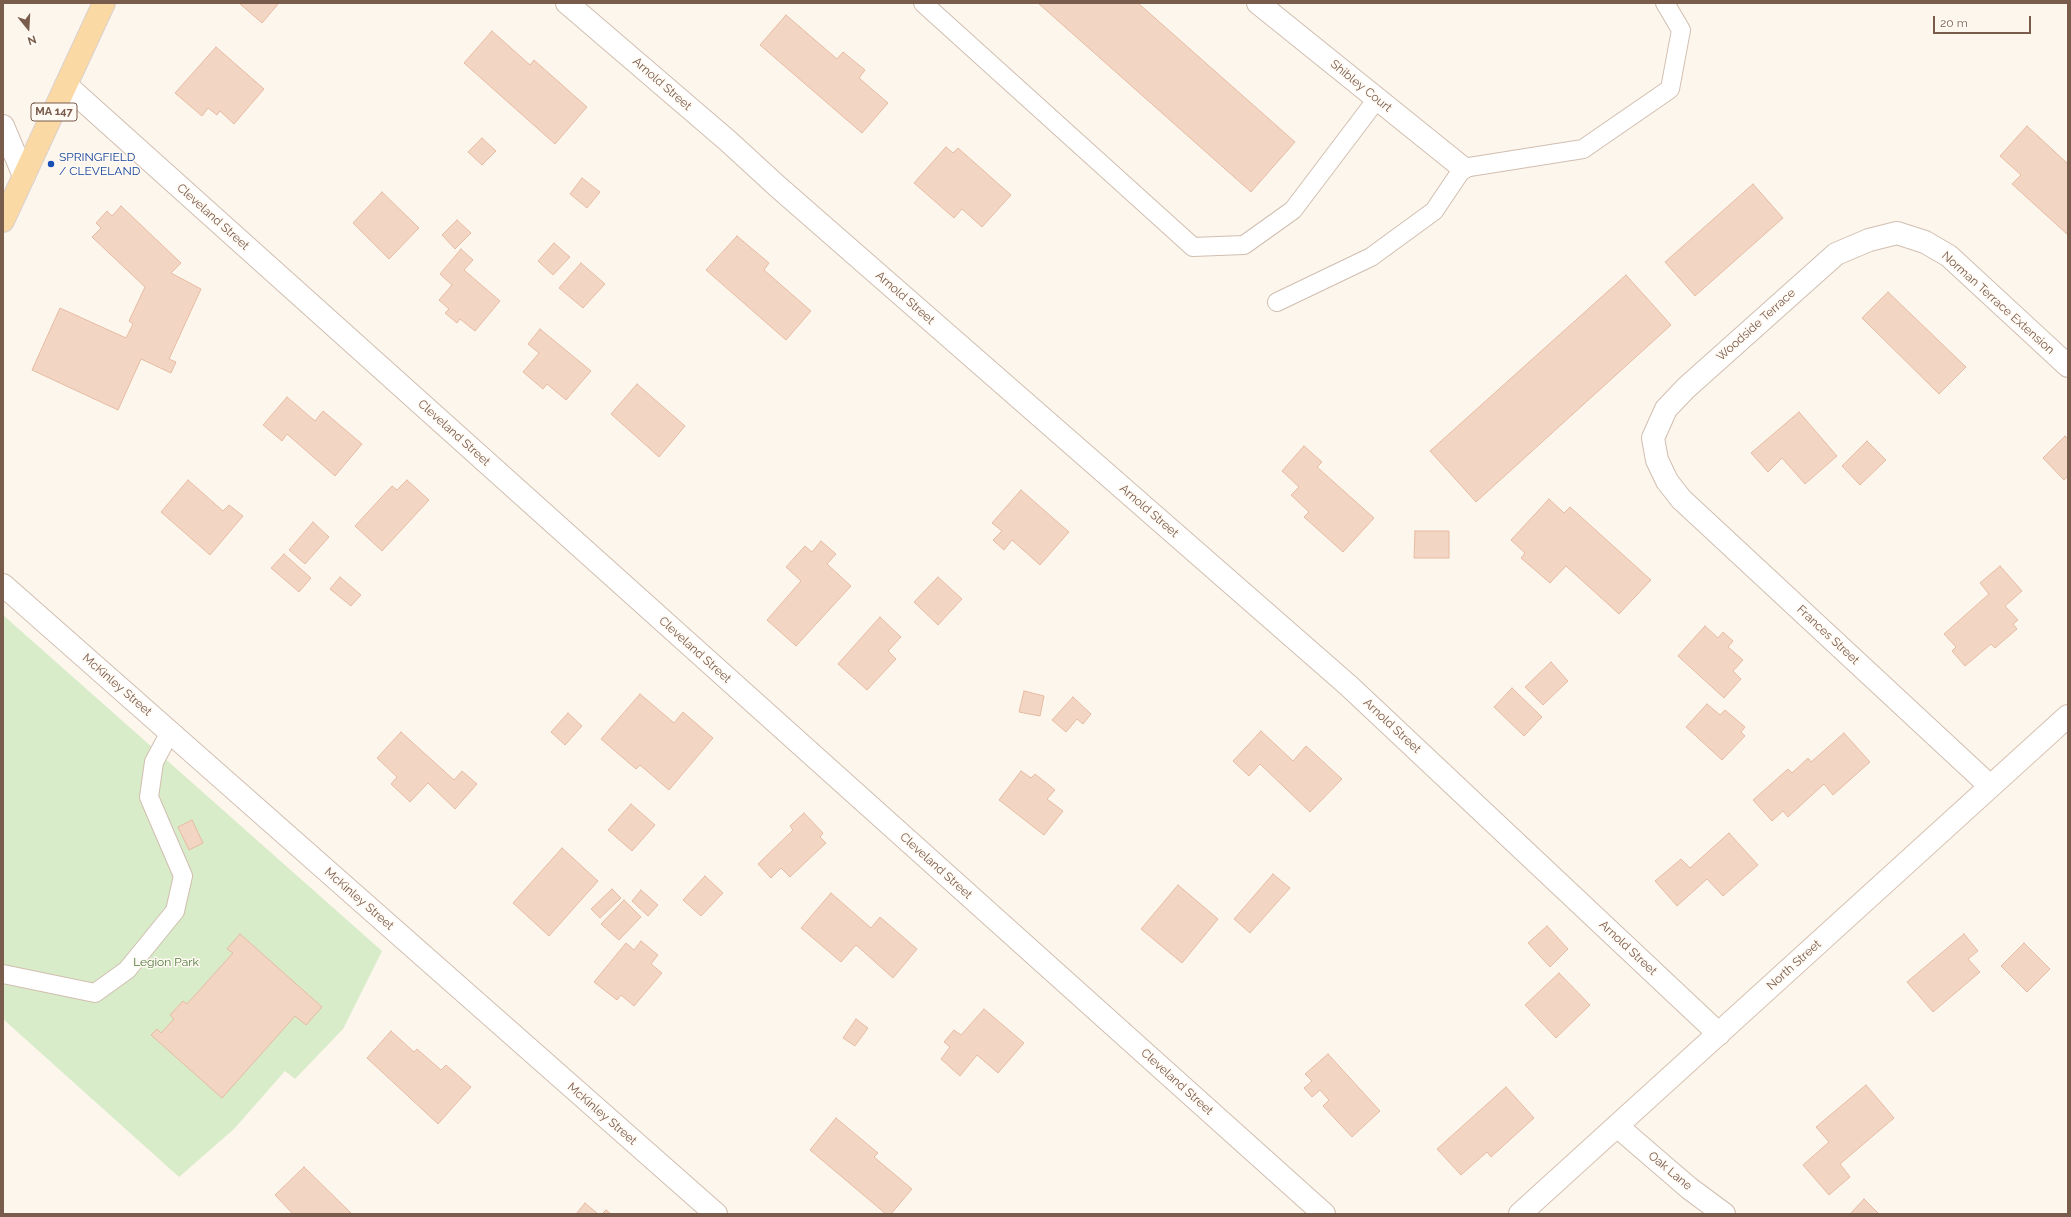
<!DOCTYPE html>
<style>
body{margin:0}
#map{position:relative;width:2071px;height:1217px;overflow:hidden;background:#fdf6ec;font-family:Raleway,sans-serif}
canvas{display:block}
.frame{position:absolute;inset:0;border:4px solid #7a5c4d;pointer-events:none}
.north{position:absolute;left:8px;top:8px;width:40px;height:40px;-webkit-text-stroke:3px #fffaf3;paint-order:stroke;rotate:162deg;font-size:11px;font-weight:700;line-height:16px;text-align:center;color:#7a5c4d}
.north::after{content:'';display:block;margin:auto;width:14px;height:18px;background:#7a5c4d;clip-path:polygon(50% 0,100% 100%,50% 72%,0 100%)}
.scale{position:absolute;left:1933px;top:16px;width:98px;height:18px;box-sizing:border-box;border:2px solid #7a5c4d;border-top:0;padding-left:5px;font-size:12px;line-height:14px;white-space:nowrap;color:#7a5c4d;-webkit-text-stroke:3px #fffaf3;paint-order:stroke}
</style>
<div id="map">
<canvas width="2071" height="1217"></canvas>
<div class="frame"></div>
<div class="north">N</div>
<div class="scale">20 m</div>
</div>
<script>
const ctx = document.querySelector('canvas').getContext('2d');
ctx.lineJoin = 'round';
function fillPath(path, color) { ctx.fillStyle = color; ctx.fill(path, 'evenodd'); }
const poly = rows => new Path2D(rows.map(r => 'M' + r).join(''));
function strokePath(path, color, width, dash) { ctx.strokeStyle = color; ctx.lineWidth = width; ctx.lineCap = dash ? 'butt' : 'round'; ctx.setLineDash(dash || []); ctx.stroke(path); }
function write(font, color, halo, rows, align = 'center') {
  ctx.font = font + ' Raleway,sans-serif'; ctx.lineWidth = 3; ctx.setLineDash([]); ctx.textBaseline = 'middle'; ctx.strokeStyle = halo; ctx.fillStyle = color; for (const [text, x, y, turn = 0] of rows) {
    ctx.save(); ctx.translate(x, y); ctx.rotate((+turn || 0) * Math.PI / 180); ctx.textAlign = isNaN(turn) ? turn : align; if (halo) ctx.strokeText(text, 0, 0); ctx.fillText(text, 0, 0); ctx.restore();
  }
}
fillPath(poly([
 [3,615,382,951,343,1029,295,1079,285,1071,234,1129,179,1177,3,1019]
]), '#d8ecc9');
const building = poly([
 [239,3,279,3,262,23,239,3],
 [1038,3,1138,3,1295,142,1251,192,1038,3],
 [786,15,837,59,843,52,865,70,859,78,888,103,862,133,760,45,786,15],
 [492,31,530,65,534,60,587,107,555,144,464,63,492,31],
 [216,47,264,89,234,124,220,111,217,115,208,108,202,116,175,93,216,47],
 [2027,126,2068,164,2068,235,2012,184,2021,175,2000,156,2027,126],
 [482,138,496,151,482,165,468,152,482,138],
 [946,147,953,153,958,148,1011,195,982,227,962,209,954,218,914,183,946,147],
 [582,178,600,192,587,208,570,194,582,178],
 [1753,184,1783,218,1695,296,1665,262,1753,184],
 [382,192,419,228,389,259,353,223,382,192],
 [121,206,181,263,171,273,201,289,169,359,176,362,171,373,141,359,118,410,32,370,60,308,126,338,133,324,129,321,145,287,92,237,101,228,96,223,107,211,112,216,121,206],
 [457,220,471,233,455,249,442,235,457,220],
 [737,236,769,263,764,270,811,311,786,340,706,270,737,236],
 [554,243,570,257,553,275,538,261,554,243],
 [461,249,473,260,464,270,500,301,475,331,460,319,457,323,445,313,449,309,439,300,452,285,440,274,461,249],
 [581,263,605,284,583,308,559,288,581,263],
 [1626,275,1671,325,1476,502,1430,451,1626,275],
 [1888,292,1966,367,1939,394,1862,318,1888,292],
 [540,329,591,371,566,400,547,384,543,389,523,372,539,353,528,344,540,329],
 [637,384,685,426,659,457,611,414,637,384],
 [287,397,315,421,323,411,362,444,335,476,287,434,282,441,263,425,287,397],
 [1799,412,1837,456,1805,484,1782,458,1768,472,1751,453,1799,412],
 [2065,436,2068,439,2068,476,2064,480,2043,458,2065,436],
 [1867,441,1886,460,1860,485,1842,466,1867,441],
 [1304,446,1322,462,1317,467,1374,518,1343,552,1304,517,1309,512,1291,495,1299,487,1282,471,1304,446],
 [188,480,223,511,229,505,243,516,210,555,161,512,188,480],
 [407,480,429,500,382,551,355,526,392,486,397,490,407,480],
 [1021,490,1069,532,1040,565,1012,540,1004,550,993,540,1002,531,992,523,1021,490],
 [1549,499,1564,513,1570,507,1651,580,1619,614,1566,566,1550,583,1521,558,1525,553,1511,540,1549,499],
 [313,522,329,537,305,564,289,550,313,522],
 [1415,531,1449,531,1449,558,1414,558,1415,531],
 [821,541,836,554,827,564,851,586,796,646,767,620,801,581,786,567,805,546,812,552,821,541],
 [284,554,311,578,299,592,271,568,284,554],
 [2000,566,2022,591,2005,606,2018,620,2013,624,2017,629,1995,648,1991,644,1965,666,1952,651,1956,647,1944,634,1989,594,1980,583,2000,566],
 [340,577,361,595,351,606,330,589,340,577],
 [938,577,962,599,938,625,914,602,938,577],
 [880,617,901,637,888,651,896,659,867,690,838,664,880,617],
 [1705,626,1718,638,1723,632,1733,641,1728,647,1743,660,1733,671,1741,679,1724,698,1678,656,1705,626],
 [1551,662,1568,681,1543,705,1525,687,1551,662],
 [1512,688,1542,717,1524,736,1494,707,1512,688],
 [1024,691,1044,696,1040,716,1019,712,1024,691],
 [640,694,674,723,683,712,713,738,669,790,640,765,636,769,601,739,640,694],
 [1073,697,1091,714,1083,724,1077,719,1066,732,1052,720,1073,697],
 [1707,704,1720,715,1725,710,1745,727,1741,732,1745,736,1722,760,1686,727,1707,704],
 [568,713,582,726,565,745,551,732,568,713],
 [1261,731,1293,761,1306,746,1342,779,1310,812,1260,764,1249,776,1233,761,1261,731],
 [401,732,454,780,462,771,477,784,455,809,428,783,410,802,391,784,397,777,377,758,401,732],
 [1844,733,1870,762,1833,795,1824,784,1788,817,1783,811,1772,821,1753,800,1788,769,1792,773,1808,758,1811,762,1844,733],
 [1021,771,1031,778,1035,774,1055,790,1047,799,1063,811,1044,835,999,800,1021,771],
 [631,804,655,825,632,851,608,830,631,804],
 [804,813,823,833,820,837,826,843,790,877,781,868,771,878,758,864,793,830,790,826,804,813],
 [192,820,203,843,189,850,178,827,192,820],
 [1729,833,1758,865,1723,896,1707,879,1677,906,1655,881,1681,859,1690,868,1729,833],
 [562,848,598,881,549,936,513,903,562,848],
 [1273,874,1290,888,1250,933,1234,919,1273,874],
 [705,876,723,893,701,916,683,900,705,876],
 [1178,885,1218,919,1182,963,1141,929,1178,885],
 [612,889,621,898,600,918,591,909,612,889],
 [641,890,658,905,648,916,632,901,641,890],
 [831,893,871,928,880,917,917,949,893,978,856,945,841,962,801,928,831,893],
 [624,900,641,917,619,940,601,924,624,900],
 [1547,926,1568,949,1550,967,1528,943,1547,926],
 [240,934,322,1007,306,1025,295,1016,222,1098,151,1035,157,1029,161,1033,174,1019,170,1015,183,1001,187,1004,233,953,227,949,240,934],
 [1964,934,1978,951,1968,959,1980,972,1933,1012,1907,982,1964,934],
 [641,941,658,955,651,964,662,973,634,1006,621,995,617,1000,594,982,626,943,634,950,641,941],
 [2024,943,2050,969,2027,992,2001,966,2024,943],
 [1559,973,1590,1005,1556,1038,1525,1005,1559,973],
 [984,1009,1024,1043,998,1073,977,1055,960,1076,941,1059,950,1047,944,1042,954,1030,961,1035,984,1009],
 [856,1019,868,1028,855,1046,843,1038,856,1019],
 [391,1031,414,1052,417,1049,441,1070,446,1065,471,1087,438,1124,367,1058,391,1031],
 [1328,1054,1380,1111,1352,1137,1323,1106,1329,1100,1320,1090,1312,1097,1304,1088,1312,1081,1305,1074,1328,1054],
 [1866,1085,1894,1118,1840,1164,1850,1177,1829,1195,1803,1165,1829,1142,1816,1127,1866,1085],
 [1506,1087,1534,1118,1491,1157,1487,1152,1461,1175,1437,1149,1506,1087],
 [836,1118,878,1153,874,1157,912,1189,891,1214,886,1214,810,1150,836,1118],
 [304,1167,352,1214,293,1214,275,1195,304,1167],
 [1864,1199,1879,1214,1850,1214,1864,1199],
 [585,1203,598,1214,576,1214,585,1203],
 [606,1210,611,1214,602,1214,606,1210]
]);
fillPath(building, '#f3d5c3');
strokePath(building, '#e6bba3', 1);
const service = poly([
 [923,3,1193,247,1244,245,1293,210,1377,99],
 [1277,302,1371,257,1434,211,1463,168,1583,149,1670,89,1681,30,1665,3],
 [3,974,95,993,127,970,175,911,183,876,149,797,154,762,170,732]
]);
const minor = poly([
 [567,3,728,141,777,186,1349,686,1719,1034],
 [1258,3,1463,168],
 [66,85,1324,1214],
 [3,126,24,176],
 [3,585,716,1214],
 [1990,786,1681,499,1667,481,1657,460,1653,438,1666,409,1686,388,1836,254,1869,240,1897,233,1925,242,1949,256,2068,366],
 [1617,1126,1689,1188,1724,1214]
]);
const secondary = poly([
 [1520,1214,2068,716]
]);
const primary = poly([
 [3,221,104,3]
]);
strokePath(service, '#d1beb0', 20);
strokePath(minor, '#d1beb0', 24);
strokePath(secondary, '#d6c0b0', 24);
strokePath(primary, '#dad1cd', 24);
strokePath(service, '#fff', 18);
strokePath(minor, '#fff', 22);
strokePath(secondary, '#fff', 22);
strokePath(primary, '#fbd9a5', 22);
for (const [x, y, r, color] of [
 [51,164,4,"#1a4fb4"]
]) { const dot = new Path2D(); dot.arc(x, y, r, 0, 2 * Math.PI); ctx.fillStyle = color; ctx.fill(dot); strokePath(dot, '#fffaf3', 1.5); }
for (const [x, y, w] of [
 [54,112,46]
]) { const box = new Path2D(); box.roundRect(x - w / 2, y - 9, w, 18, 3); ctx.fillStyle = '#fffaf3'; ctx.fill(box); strokePath(box, '#7a5c4d', 1); }
write('bold 11px', '#7a5c4d', null, [
 ["MA 147",54,112]
]);
write('12px', '#7a5c4d', '#fffaf3', [
 ["Arnold Street",662,84,41],
 ["Shibley Court",1361,86,39],
 ["Cleveland Street",213,217,42],
 ["Arnold Street",905,298,41],
 ["Norman Terrace Extension",1998,303,42],
 ["Woodside Terrace",1756,325,-42],
 ["Cleveland Street",454,433,42],
 ["Arnold Street",1149,511,41],
 ["Frances Street",1828,635,43],
 ["Cleveland Street",695,650,42],
 ["McKinley Street",117,685,41],
 ["Arnold Street",1392,726,43],
 ["Cleveland Street",936,866,42],
 ["McKinley Street",359,899,41],
 ["Arnold Street",1628,948,43],
 ["North Street",1794,965,-42],
 ["Cleveland Street",1177,1082,42],
 ["McKinley Street",602,1114,41],
 ["Oak Lane",1670,1171,40]
]);
write('12px', '#164399', '#fffaf3', [
 ["SPRINGFIELD",59,157],
 ["/ CLEVELAND",59,171]
], 'left');
write('12px', '#537a41', '#fffaf3', [
 ["Legion Park",166,962]
]);
</script>
